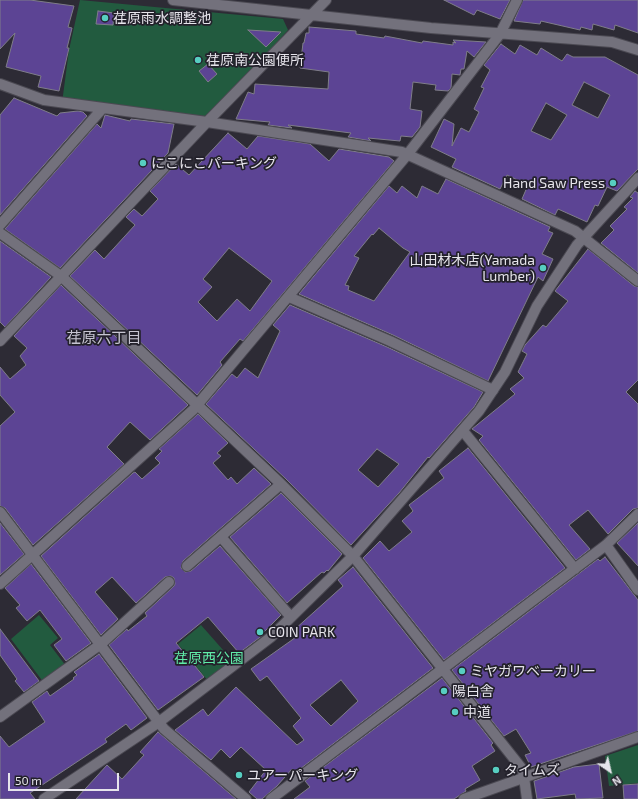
<!DOCTYPE html>
<meta charset="utf-8">
<style>
body{margin:0}
#map{position:relative;width:638px;height:799px;overflow:hidden;background:#2d2b35;font-family:"Exo 2",sans-serif}
canvas{display:block}
.north{position:absolute;left:590px;top:751px;width:40px;height:40px;-webkit-text-stroke:3px #23212b;paint-order:stroke;rotate:146deg;font-size:11px;font-weight:700;line-height:16px;text-align:center;color:#e6e4eb}
.north::after{content:'';display:block;margin:auto;width:14px;height:18px;background:#e6e4eb;clip-path:polygon(50% 0,100% 100%,50% 72%,0 100%)}
.scale{position:absolute;left:8px;top:773px;width:111px;height:18px;box-sizing:border-box;border:2px solid #e6e4eb;border-top:0;padding-left:5px;font-size:12px;line-height:14px;white-space:nowrap;color:#e6e4eb;-webkit-text-stroke:3px #23212b;paint-order:stroke}
</style>
<div id="map">
<canvas width="638" height="799"></canvas>
<div class="north">N</div>
<div class="scale">50 m</div>
</div>
<script>
const ctx = document.querySelector('canvas').getContext('2d');
ctx.lineJoin = 'round';
function fillPath(path, color) { ctx.fillStyle = color; ctx.fill(path, 'evenodd'); }
const poly = rows => new Path2D(rows.map(r => 'M' + r).join(''));
function strokePath(path, color, width, dash) { ctx.strokeStyle = color; ctx.lineWidth = width; ctx.lineCap = dash ? 'butt' : 'round'; ctx.setLineDash(dash || []); ctx.stroke(path); }
function write(font, color, halo, rows, align = 'center') {
  ctx.font = font + ' "Exo 2","Noto Sans JP",sans-serif'; ctx.lineWidth = 3.5; ctx.setLineDash([]); ctx.textBaseline = 'middle'; ctx.strokeStyle = halo; ctx.fillStyle = color; for (const [text, x, y, turn = 0] of rows) {
    ctx.save(); ctx.translate(x, y); ctx.rotate((+turn || 0) * Math.PI / 180); ctx.textAlign = isNaN(turn) ? turn : align; if (halo) ctx.strokeText(text, 0, 0); ctx.fillText(text, 0, 0); ctx.restore();
  }
}
fillPath(poly([
 [80,0,283,19,288,30,207,122,62,103,69,50],
 [39,615,58,638,50,645,66,666,44,683,11,639],
 [201,625,231,659,231,663,208,681,178,644],
 [638,745,638,783,609,786,605,756]
]), '#225b3f');
const building = poly([
 [0,0,30,0,74,6,68,27,72,28,67,48,69,48,59,91,38,87,41,76,6,67,15,33,0,49,0,0],
 [444,0,510,0,500,19,477,10,474,15,444,0],
 [523,0,638,0,638,33,615,25,614,30,593,24,592,30,581,27,580,30,541,21,540,24,514,21,523,0],
 [98,11,114,13,113,25,96,24,98,11],
 [309,27,356,31,356,34,384,38,385,36,422,43,423,41,453,45,453,42,456,43,453,40,486,42,474,57,467,51,464,69,461,69,460,75,452,74,451,88,448,91,435,90,436,85,413,82,410,109,422,111,420,127,412,137,401,136,400,141,368,138,371,141,348,137,351,133,288,125,292,128,268,125,270,122,236,119,248,92,254,94,255,84,328,89,329,72,300,68,303,43,304,43,306,33,309,33,309,27],
 [248,30,281,32,266,47,248,30],
 [501,44,515,54,520,45,537,55,541,48,562,61,567,54,573,57,605,57,638,75,638,169,617,191,607,187,598,206,595,205,587,222,558,209,555,215,522,199,528,185,507,175,500,189,452,167,456,159,431,147,444,119,454,124,452,146,461,128,469,132,479,112,474,109,484,88,481,87,490,70,484,65,501,44],
 [584,82,610,95,598,118,572,105,584,82],
 [546,103,567,115,551,140,531,131,546,103],
 [208,64,217,74,208,82,199,71,208,64],
 [14,98,57,116,60,113,78,111,83,112,87,116,0,215,0,115,14,98],
 [105,115,130,121,131,119,174,124,168,153,60,268,5,229,97,124,101,128,105,115],
 [228,133,247,149,258,136,310,144,329,161,339,149,389,157,394,161,243,341,240,339,220,362,222,365,197,395,70,276,95,250,104,259,135,225,126,217,134,209,142,216,158,199,150,191,176,164,189,175,228,133],
 [229,248,272,281,250,311,237,299,217,321,198,302,212,287,203,279,229,248],
 [446,179,550,227,548,231,553,233,542,254,553,259,543,281,538,277,488,381,393,335,299,294,389,186,397,193,402,186,417,198,422,186,438,194,446,179],
 [379,228,403,248,410,252,374,301,348,290,349,286,345,285,359,258,354,256,372,234,373,235,379,228],
 [635,191,638,193,638,273,601,243,614,230,610,226,627,209,624,207,633,198,630,197,635,191],
 [0,241,51,277,5,327,0,322,0,241],
 [588,249,634,286,638,287,638,380,626,392,638,404,638,508,633,509,608,534,588,510,569,525,590,549,576,560,479,440,483,436,472,429,515,394,510,389,524,378,518,372,527,354,522,351,525,345,543,325,546,327,568,301,555,291,588,249],
 [61,285,188,405,150,440,130,422,107,447,124,464,33,545,5,508,0,506,0,426,15,412,0,395,0,367,10,379,26,365,20,356,27,348,14,336,61,285],
 [290,305,387,347,483,392,474,407,429,458,428,457,399,493,351,545,286,479,206,404,232,374,237,378,245,368,258,378,280,331,273,325,290,305],
 [377,449,399,464,378,487,358,470,377,449],
 [198,414,228,443,217,453,221,456,213,463,228,480,231,477,237,484,254,468,271,484,183,561,181,568,185,572,191,571,220,546,281,615,262,634,263,635,239,653,208,617,176,643,204,677,158,710,109,645,127,629,128,631,147,616,145,613,174,586,175,584,174,578,171,576,165,577,136,603,112,577,95,592,118,619,101,635,41,556,133,473,135,472,142,479,160,463,155,458,162,451,159,449,198,414],
 [468,448,565,568,444,660,363,558,380,541,389,551,412,532,402,521,413,511,409,505,444,478,439,471,468,448],
 [281,493,342,554,328,571,327,570,324,573,322,572,287,603,230,537,281,493],
 [0,523,24,554,0,575,0,523],
 [638,523,638,566,617,543,638,523],
 [605,557,638,600,638,731,531,767,525,755,531,753,516,729,504,736,452,670,598,559,600,561,605,557],
 [31,564,91,643,66,661,54,645,62,639,40,610,27,621,16,608,20,605,5,588,31,564],
 [353,567,433,668,296,772,292,769,277,786,262,799,257,799,249,792,266,770,241,747,230,758,221,749,211,760,175,730,203,709,208,716,236,687,297,745,304,740,293,726,301,718,267,676,260,681,251,669,299,635,294,630,343,586,338,580,353,567],
 [341,680,358,701,331,726,310,705,341,680],
 [0,629,39,681,24,692,15,681,17,679,0,655,0,629],
 [99,654,147,718,131,730,126,724,105,739,107,742,30,793,35,799,0,799,0,736,9,747,45,722,32,702,47,691,50,696,74,679,73,678,77,675,74,672,99,654],
 [442,678,493,743,491,745,495,751,472,766,480,780,465,789,466,791,454,799,294,799,310,787,305,781,442,678],
 [158,732,236,799,76,799,107,765,122,779,144,755,140,752,158,732],
 [599,764,603,798,576,799,575,794,537,799,534,781,574,767,599,764],
 [638,784,638,799,624,799,623,785,638,784]
]);
fillPath(building, '#5c4494');
strokePath(building, '#7f7d89', 1);
const minor = poly([
 [173,0,431,28,612,42,638,50],
 [0,84,44,100,207,122,402,152,575,231,638,281],
 [0,225,102,109],
 [0,233,61,276,281,484,353,556,523,770,527,799],
 [289,297,390,341,493,390],
 [0,341,207,122,326,0],
 [463,431,575,569],
 [0,512,164,729,246,799],
 [221,537,290,616],
 [606,545,638,590],
 [187,566,281,484],
 [0,584,193,410,407,155,500,34,517,0],
 [0,717,101,644,169,582],
 [271,799,606,545,638,514],
 [464,799,638,737]
]);
const tertiary = poly([
 [44,799,159,722,271,637,353,556,479,411,505,372,537,306,577,245,638,178]
]);
strokePath(minor, '#4b4952', 12);
strokePath(tertiary, '#4b4952', 12);
strokePath(minor, '#73717c', 10);
strokePath(tertiary, '#73717c', 10);
for (const [x, y, r, color] of [
 [105,18,4,"#57cec1"],
 [198,60,4,"#57cec1"],
 [143,163,4,"#57cec1"],
 [613,183,4,"#57cec1"],
 [543,268,4,"#57cec1"],
 [260,632,4,"#57cec1"],
 [462,671,4,"#57cec1"],
 [444,691,4,"#57cec1"],
 [455,712,4,"#57cec1"],
 [496,770,4,"#57cec1"],
 [239,775,4,"#57cec1"]
]) { const dot = new Path2D(); dot.arc(x, y, r, 0, 2 * Math.PI); ctx.fillStyle = color; ctx.fill(dot); strokePath(dot, '#23212b', 1.5); }
write('14px', '#e6e4eb', '#23212b', [
 ["荏原雨水調整池",113,18],
 ["荏原南公園便所",206,60],
 ["にこにこパーキング",151,163],
 ["Hand Saw Press",605,183,"right"],
 ["山田材木店(Yamada",535,260,"right"],
 ["Lumber)",535,276,"right"],
 ["COIN PARK",268,632],
 ["ミヤガワベーカリー",470,671],
 ["陽白舎",452,691],
 ["中道",463,712],
 ["タイムズ",504,770],
 ["ユアーパーキング",247,775]
], 'left');
write('14px', '#60eca8', '#23212b', [
 ["荏原西公園",209,658]
]);
write('15px', '#c7c5d2', '#23212b', [
 ["荏原六丁目",104,338]
]);
</script>
